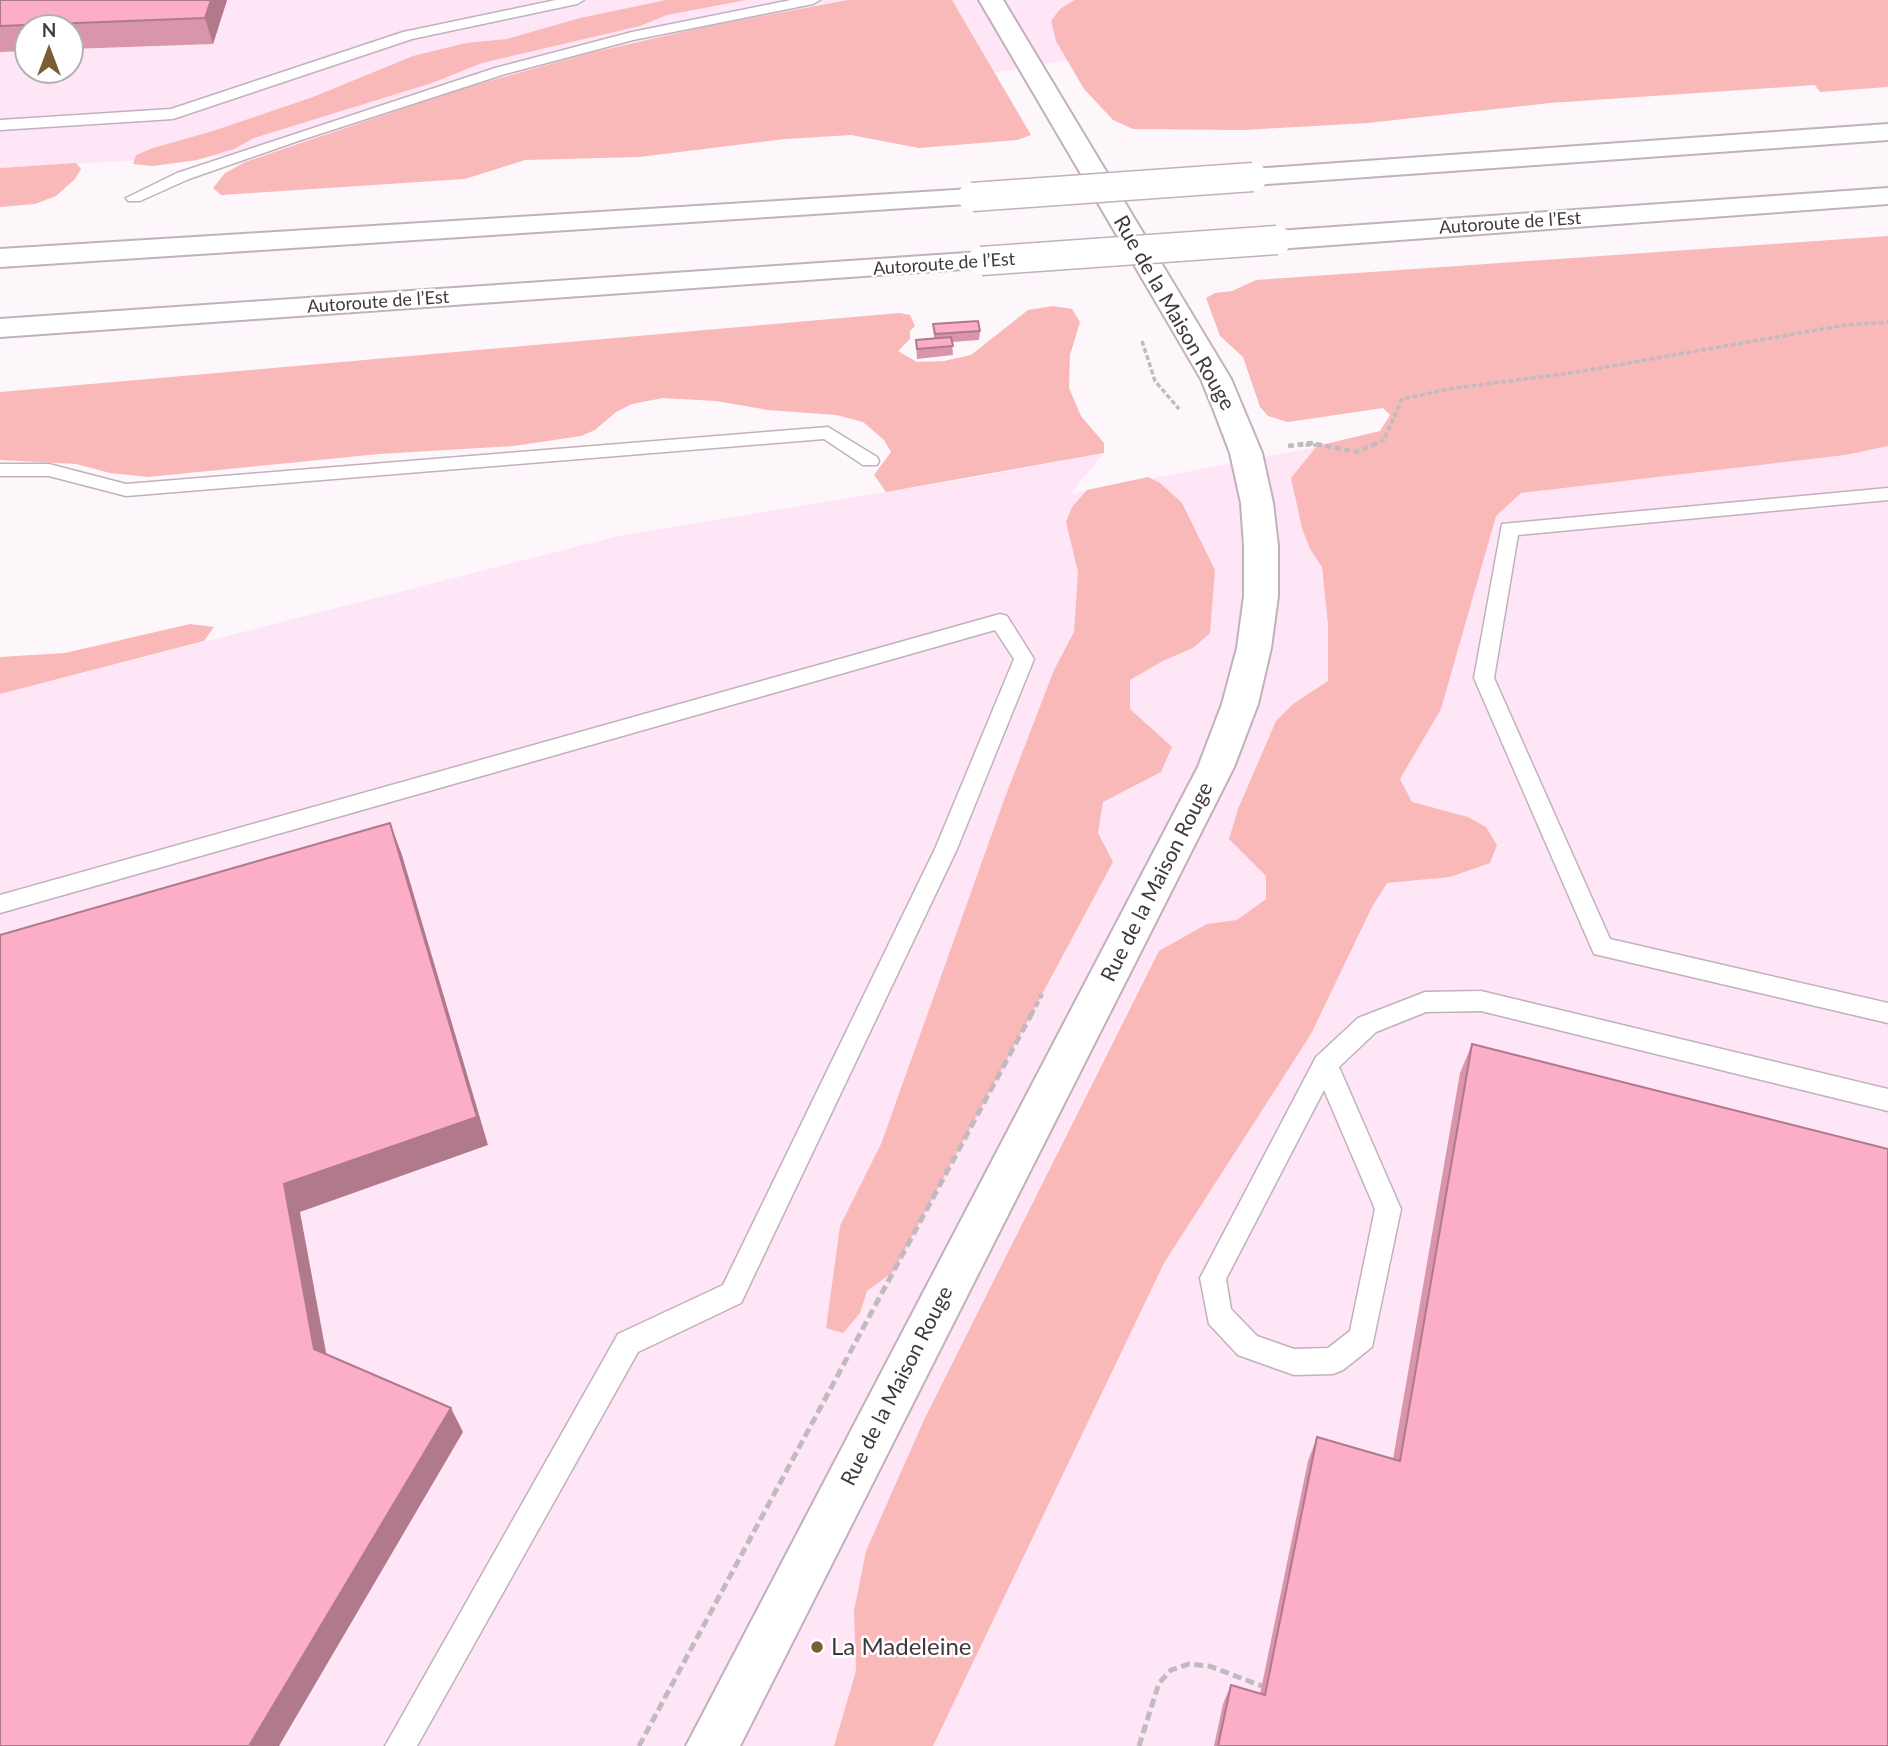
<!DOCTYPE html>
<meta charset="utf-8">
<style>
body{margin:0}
#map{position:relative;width:1888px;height:1746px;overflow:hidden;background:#fdf6fb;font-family:Lato,sans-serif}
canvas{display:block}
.north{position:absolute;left:14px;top:14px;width:70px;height:70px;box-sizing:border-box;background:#fff;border:2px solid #b3b0b2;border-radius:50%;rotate:0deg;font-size:19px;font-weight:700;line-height:28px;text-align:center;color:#40393e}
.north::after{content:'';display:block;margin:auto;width:24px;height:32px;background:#795f31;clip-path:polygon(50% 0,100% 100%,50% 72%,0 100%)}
</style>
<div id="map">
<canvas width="1888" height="1746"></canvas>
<div class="north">N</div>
</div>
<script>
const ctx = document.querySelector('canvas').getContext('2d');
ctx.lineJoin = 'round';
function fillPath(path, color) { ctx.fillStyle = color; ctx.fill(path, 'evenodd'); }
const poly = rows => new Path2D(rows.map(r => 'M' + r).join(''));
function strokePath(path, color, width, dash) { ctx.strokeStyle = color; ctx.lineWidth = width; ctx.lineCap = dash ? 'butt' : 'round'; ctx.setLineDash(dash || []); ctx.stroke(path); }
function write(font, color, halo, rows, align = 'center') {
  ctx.font = font + ' Lato,sans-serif'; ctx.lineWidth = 5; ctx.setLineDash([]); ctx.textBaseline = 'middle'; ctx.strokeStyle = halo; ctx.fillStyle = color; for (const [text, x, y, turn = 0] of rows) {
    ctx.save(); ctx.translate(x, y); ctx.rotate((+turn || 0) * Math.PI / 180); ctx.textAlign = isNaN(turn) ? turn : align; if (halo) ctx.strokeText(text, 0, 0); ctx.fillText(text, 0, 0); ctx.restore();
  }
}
fillPath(poly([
 [0,0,1221,0,1132,50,913,86,868,120,0,168],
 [28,28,70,28,70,70,28,70],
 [1888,370,1888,1746,0,1746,0,694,618,536,982,476,1104,453,1070,494,1412,429]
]), '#ffe6f7');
fillPath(poly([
 [666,0,746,0,667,15,640,26,482,63,432,83,254,138,234,149,197,160,153,166,133,164,136,155,153,148,213,131,313,97,413,56,466,43,507,39,580,18],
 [848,0,952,0,1031,135,1017,140,919,148,851,135,785,139,639,157,525,160,465,179,221,195,213,188,225,173,245,162,461,89,590,53,709,26],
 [1075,0,1888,0,1888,87,1820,92,1815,85,1550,103,1368,123,1242,130,1133,129,1113,120,1084,89,1056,41,1051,21,1060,9],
 [76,163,81,169,75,179,56,196,35,204,0,207,0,168],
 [1888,236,1888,446,1845,455,1521,493,1496,516,1441,709,1400,779,1412,802,1468,817,1486,827,1497,845,1490,863,1450,877,1387,883,1372,907,1311,1034,1164,1263,933,1746,834,1746,856,1671,854,1611,866,1551,924,1420,1159,951,1207,924,1237,920,1266,899,1266,876,1229,839,1238,809,1276,721,1293,704,1328,681,1328,624,1322,567,1310,549,1302,528,1291,478,1317,446,1380,431,1390,415,1383,408,1288,422,1268,416,1260,407,1243,357,1220,336,1206,298,1215,293,1232,291,1256,280],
 [1053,306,1072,309,1080,322,1070,355,1069,388,1081,416,1104,443,1104,453,886,492,874,475,891,452,884,440,863,422,836,415,768,410,716,401,663,398,632,404,616,412,595,430,581,436,514,446,379,454,148,477,110,473,76,464,0,460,0,392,899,313,910,315,915,326,910,331,910,339,898,351,917,362,944,361,971,355,1028,310],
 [1148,477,1160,483,1182,503,1215,570,1210,633,1193,648,1163,661,1130,680,1130,709,1172,747,1161,772,1103,802,1098,833,1113,862,893,1272,867,1291,860,1313,843,1333,826,1328,840,1226,881,1144,1004,800,1054,670,1074,632,1078,572,1066,522,1072,507,1087,490],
 [190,624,214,627,204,641,0,694,0,657,65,653]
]), '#fab9b9');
const service = poly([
 [556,0,584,0,577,4,412,39,173,119,0,130,0,120,171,109,403,32,556,0],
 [791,0,820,0,813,4,633,40,505,74,298,141,189,179,140,201,128,201,126,198,177,173,495,68,632,32,791,0],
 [828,427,877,457,879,461,877,465,863,465,824,439,126,496,49,476,0,476,0,464,49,464,126,484,828,427],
 [1888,488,1888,500,1518,535,1494,678,1610,939,1888,1003,1888,1023,1594,954,1474,678,1502,524,1888,488],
 [1000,614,1007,616,1034,659,957,849,741,1303,638,1352,417,1746,385,1746,618,1334,723,1285,935,849,1014,659,995,630,0,913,0,895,1000,614],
 [1481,991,1888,1089,1888,1111,1481,1011,1426,1012,1376,1032,1339,1067,1401,1209,1372,1347,1343,1370,1333,1374,1294,1375,1238,1355,1209,1324,1200,1278,1316,1057,1358,1018,1425,992,1481,991],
 [1324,1090,1375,1209,1350,1331,1328,1348,1294,1349,1257,1336,1231,1309,1226,1279,1324,1090]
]);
const tertiary = poly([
 [979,0,1003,0,1231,379,1262,453,1273,503,1278,546,1278,596,1271,648,1258,704,1234,767,740,1746,686,1746,1198,767,1222,704,1237,648,1244,596,1244,546,1241,503,1230,453,1214,411,1201,379,979,0]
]);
const motorway = poly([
 [1888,124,1888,140,1253,185,1243,183,1239,177,1243,171,1253,169,1888,124],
 [1888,188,1888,204,1277,249,1267,246,1263,240,1267,234,1277,231,1888,188],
 [972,189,982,191,986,197,982,203,0,267,0,249,972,189],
 [981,252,991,255,995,261,991,267,0,337,0,319,981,252]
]);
strokePath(service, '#c1b1bc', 3);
strokePath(tertiary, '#c1b1bc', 4);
strokePath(motorway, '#c1b1bc', 4);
strokePath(poly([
 [1142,341,1155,381,1179,409],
 [1298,445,1320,445],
 [1373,445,1384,440,1402,399,1449,389,1577,372,1846,325,1888,322]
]), '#c1babf', 3.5, [5, 2.5]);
strokePath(poly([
 [1288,446,1311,443,1356,452,1377,443],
 [1031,1015,1042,994]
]), '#c1babf', 4.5, [6, 3.5]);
strokePath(poly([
 [639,1746,1032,1013],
 [1139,1746,1159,1683,1171,1670,1189,1664,1209,1666,1262,1686]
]), '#c1babf', 5, [9, 4.5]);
fillPath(service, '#fff');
fillPath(tertiary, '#fff');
fillPath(motorway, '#fff');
const motorwayBridge = poly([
 [972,197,1253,177],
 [981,261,1277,240]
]);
strokePath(motorwayBridge, '#c1b1bc', 31, []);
strokePath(motorwayBridge, '#fff', 28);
fillPath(poly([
 [0,0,227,0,213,44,70,49,70,28,28,28,28,51,0,52],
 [933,324,980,331,979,340,952,342,953,355,917,359,916,340,934,338],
 [1472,1044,1888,1746,1214,1746,1223,1704,1231,1685,1260,1694,1308,1461,1317,1437,1393,1459,1460,1073]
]), '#d995ac');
fillPath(poly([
 [211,0,227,0,213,44,205,18],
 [390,823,402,855,488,1145,300,1212,330,1374,314,1349,284,1184],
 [451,1408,463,1432,279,1746,249,1746]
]), '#b0798c');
const building = poly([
 [0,0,211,0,205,18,0,26,0,0],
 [978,321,980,331,935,334,933,324,978,321],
 [951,337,953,346,917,349,916,340,951,337],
 [390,823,477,1117,284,1184,314,1349,451,1408,249,1746,0,1746,0,935,390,823],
 [1472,1044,1888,1149,1888,1746,1218,1746,1231,1685,1265,1695,1317,1437,1400,1461,1472,1044]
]);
fillPath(building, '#fcadc8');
strokePath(building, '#b0798c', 2);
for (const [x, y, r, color] of [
 [817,1647,7,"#795f31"]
]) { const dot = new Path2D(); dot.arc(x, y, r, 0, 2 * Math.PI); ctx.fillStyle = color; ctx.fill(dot); strokePath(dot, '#fff', 2.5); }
write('18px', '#40393e', '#fff', [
 ["Autoroute de l’Est",1510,223,-4],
 ["Autoroute de l’Est",944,264,-4],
 ["Autoroute de l’Est",378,302,-4]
]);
write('21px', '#40393e', '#fff', [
 ["Rue de la Maison Rouge",1174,313,60],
 ["Rue de la Maison Rouge",1157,882,-63],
 ["Rue de la Maison Rouge",897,1386,-63]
]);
write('24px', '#40393e', '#fff', [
 ["La Madeleine",831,1647]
], 'left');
</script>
